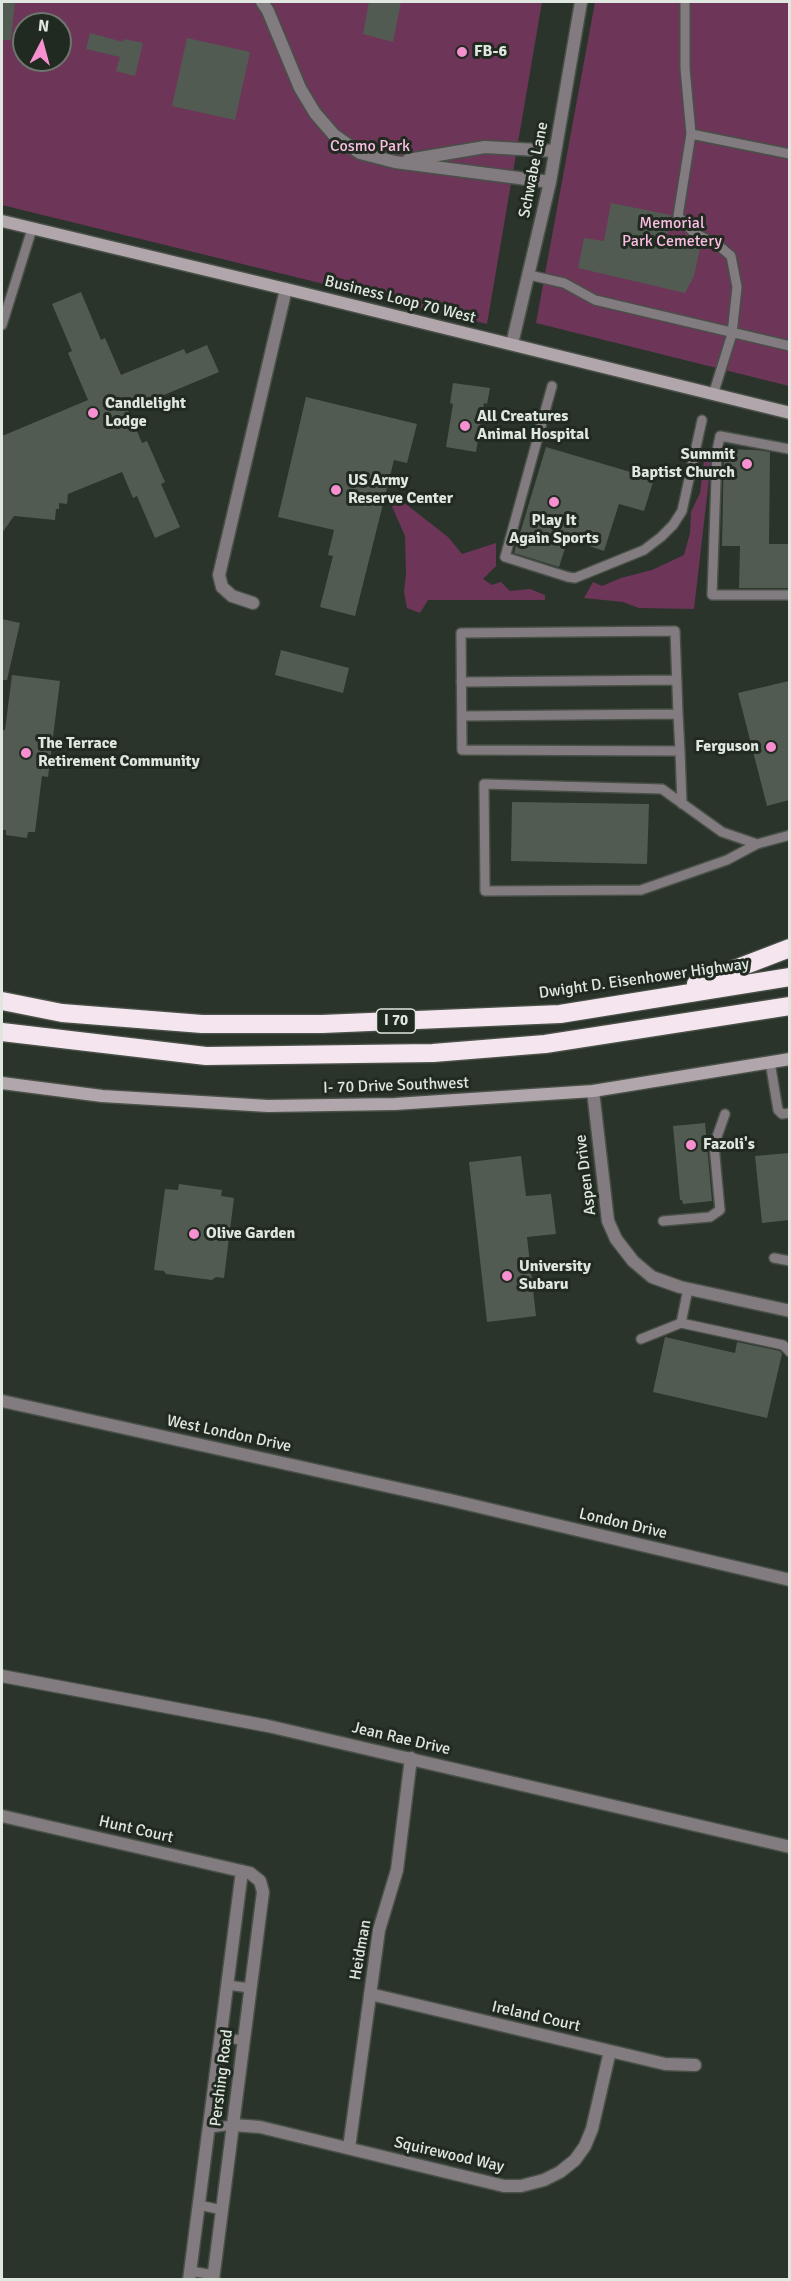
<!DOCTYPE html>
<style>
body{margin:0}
#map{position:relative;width:791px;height:2281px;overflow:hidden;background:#2b342a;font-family:Signika,sans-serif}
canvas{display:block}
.frame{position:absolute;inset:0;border:3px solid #e0e6e0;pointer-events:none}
.north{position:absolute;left:12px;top:12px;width:60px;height:60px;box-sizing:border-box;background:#212a20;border:2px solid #6d756d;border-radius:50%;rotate:6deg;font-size:16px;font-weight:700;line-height:24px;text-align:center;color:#e0e6e0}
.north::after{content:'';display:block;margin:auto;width:21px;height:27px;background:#f690d0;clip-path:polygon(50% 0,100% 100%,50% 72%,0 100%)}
</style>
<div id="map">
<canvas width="791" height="2281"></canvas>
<div class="frame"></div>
<div class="north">N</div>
</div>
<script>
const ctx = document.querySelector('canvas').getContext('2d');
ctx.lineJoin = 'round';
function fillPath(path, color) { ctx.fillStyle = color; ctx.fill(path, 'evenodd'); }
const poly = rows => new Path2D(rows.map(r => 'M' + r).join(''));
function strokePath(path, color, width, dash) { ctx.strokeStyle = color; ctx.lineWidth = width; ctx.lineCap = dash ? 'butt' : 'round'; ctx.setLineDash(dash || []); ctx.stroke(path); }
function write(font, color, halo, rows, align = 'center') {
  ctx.font = font + ' Signika,sans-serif'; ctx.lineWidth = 6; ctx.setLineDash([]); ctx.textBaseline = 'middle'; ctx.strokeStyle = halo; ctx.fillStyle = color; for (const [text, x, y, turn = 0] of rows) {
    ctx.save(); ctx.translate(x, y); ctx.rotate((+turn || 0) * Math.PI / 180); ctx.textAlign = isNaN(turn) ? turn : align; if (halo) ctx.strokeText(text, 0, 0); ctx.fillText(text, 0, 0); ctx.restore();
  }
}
fillPath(poly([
 [2,2,542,2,487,324,2,205],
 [24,24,60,24,60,60,24,60],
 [595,2,789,2,789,386,536,323],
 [708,448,712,453,694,609,639,608,623,602,584,598,593,582,602,586,621,578,652,570,684,555,690,533,691,512,700,493,705,453],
 [402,501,448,537,462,554,496,543,496,566,483,579,492,585,501,582,510,591,530,589,545,595,545,600,428,600,420,613,407,608,404,592,406,574,405,536,390,502]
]), '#6d3659');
fillPath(poly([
 [2,2,15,2,11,40,2,40],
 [369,2,401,2,393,42,363,34],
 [90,33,123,42,124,39,143,43,135,76,116,71,120,57,86,49],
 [187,38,250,52,235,120,172,106],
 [611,203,671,215,667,235,701,244,694,276,685,293,578,268,584,238,604,241],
 [81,292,101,340,105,338,121,375,184,349,186,354,207,345,219,372,128,410,142,443,147,441,165,482,161,484,180,527,155,538,137,496,133,498,122,472,68,494,67,504,59,503,59,509,56,509,55,520,14,516,2,533,2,436,88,400,68,353,72,351,52,304],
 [453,383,490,388,487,404,484,403,476,452,446,447,453,404,450,403],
 [306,397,417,424,407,463,394,460,355,616,320,607,333,556,328,555,334,530,278,517],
 [546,447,654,479,644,511,619,504,604,551,568,539,559,567,514,553],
 [724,449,756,450,770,452,769,544,789,544,789,588,739,588,740,546,722,546],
 [2,619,20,623,7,680,2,680],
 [281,650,349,668,343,693,275,675],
 [12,675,60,681,48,777,42,776,35,832,28,832,27,838,6,835,6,830,2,830,2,730,5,730],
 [789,681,789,800,767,806,738,693],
 [512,802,649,804,647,864,511,861],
 [705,1123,712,1201,683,1204,682,1200,680,1200,673,1126],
 [789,1153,789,1220,762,1223,755,1156],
 [521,1156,526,1196,551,1194,556,1234,527,1237,536,1316,487,1322,469,1162],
 [179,1184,222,1190,221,1196,234,1198,224,1278,216,1277,212,1280,166,1274,164,1271,154,1270,165,1189,178,1190],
 [665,1337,735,1353,737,1342,780,1351,782,1354,767,1418,653,1392]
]), '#525b51');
const lane = poly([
 [685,2,685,68,691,134,678,216,694,233,718,245,731,256,737,287,732,334,713,395],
 [691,134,790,154],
 [529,275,564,283,595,300,790,346],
 [2,325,32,229],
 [552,386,505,557,568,577,575,578,644,550,661,537,673,525,682,511,702,420],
 [789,449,720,436,717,451,712,595,790,595],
 [461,682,677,680],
 [462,716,678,714],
 [680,751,462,750,461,633,675,631,678,714,680,751,682,804],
 [757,844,722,832,662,789,484,784,485,891,641,890,727,860,757,844,790,835],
 [770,1062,778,1110,782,1114,790,1113],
 [663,1221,710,1217,720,1210,714,1145,725,1114],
 [774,1258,790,1261],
 [681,1323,688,1289],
 [641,1339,681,1323,783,1345,790,1352],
 [227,1985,250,1988],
 [220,2038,244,2040],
 [210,2128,233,2125],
 [199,2205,222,2210],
 [190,2271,214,2275]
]);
const street = poly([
 [262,2,268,11,300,88,315,113,334,135,360,153,395,162,550,182],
 [408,160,485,147,555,151],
 [512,344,550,182,581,2],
 [253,603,232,596,222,587,219,575,286,289],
 [593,1091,608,1221,616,1239,633,1261,652,1277,680,1287,790,1311],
 [2,1401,450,1500,790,1580],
 [2,1676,268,1726,790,1847],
 [2,1816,250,1873,260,1881,263,1892,213,2280],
 [370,1994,665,2064,695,2065],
 [233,2125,260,2127,504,2186,521,2186,544,2180,560,2172,575,2160,585,2146,592,2129,610,2051],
 [349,2148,379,1930,397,1870,411,1758],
 [189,2280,242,1871]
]);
const secondary = poly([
 [2,221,286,289,790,413],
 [2,1083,102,1096,268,1106,395,1104,593,1091,790,1059]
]);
const highway = poly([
 [696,984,790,948],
 [2,1001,62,1013,202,1024,322,1024,560,1014,790,977],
 [2,1032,206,1056,433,1053,545,1044,790,1006]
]);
strokePath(lane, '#485047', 12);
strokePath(street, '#485047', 15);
strokePath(secondary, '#485047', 15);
strokePath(highway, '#485047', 21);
strokePath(lane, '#827c80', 9);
strokePath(street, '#827c80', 12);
strokePath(secondary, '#b1a6ac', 12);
strokePath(highway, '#f5e5ee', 18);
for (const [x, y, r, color] of [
 [462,52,6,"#f690d0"],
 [93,413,6,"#f690d0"],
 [465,426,6,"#f690d0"],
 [747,464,6,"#f690d0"],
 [336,490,6,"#f690d0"],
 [554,502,6,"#f690d0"],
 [771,747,6,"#f690d0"],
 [26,753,6,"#f690d0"],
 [691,1145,6,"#f690d0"],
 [194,1234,6,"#f690d0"],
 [507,1276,6,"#f690d0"]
]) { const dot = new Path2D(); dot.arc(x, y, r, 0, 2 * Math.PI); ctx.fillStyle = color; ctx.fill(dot); strokePath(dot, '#212a20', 2); }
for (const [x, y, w] of [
 [396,1021,39]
]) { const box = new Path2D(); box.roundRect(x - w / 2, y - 12, w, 24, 4.5); ctx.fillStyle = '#212a20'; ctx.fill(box); strokePath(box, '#e0e6e0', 1.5); }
write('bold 15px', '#e0e6e0', null, [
 ["I 70",396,1021]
]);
write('bold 16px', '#e0e6e0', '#212a20', [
 ["FB-6",474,52],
 ["Candlelight",105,404],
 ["Lodge",105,422],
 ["All Creatures",477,417],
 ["Animal Hospital",477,435],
 ["Summit",735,455,"right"],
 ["Baptist Church",735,473,"right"],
 ["US Army",348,481],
 ["Reserve Center",348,499],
 ["Play It",554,521,"center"],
 ["Again Sports",554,539,"center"],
 ["The Terrace",38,744],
 ["Retirement Community",38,762],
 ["Ferguson",759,747,"right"],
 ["Fazoli's",703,1145],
 ["Olive Garden",206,1234],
 ["University",519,1267],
 ["Subaru",519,1285]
], 'left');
write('16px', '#fcbde3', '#212a20', [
 ["Cosmo Park",370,147],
 ["Memorial",672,224],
 ["Park Cemetery",672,242]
]);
write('16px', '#e0e6e0', '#212a20', [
 ["Schwabe Lane",534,170,-79],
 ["Business Loop 70 West",400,300,14],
 ["Dwight D. Eisenhower Highway",644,979,-8],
 ["I- 70 Drive Southwest",396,1086,-2],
 ["Aspen Drive",586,1175,-97],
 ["West London Drive",229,1434,12],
 ["London Drive",623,1524,13],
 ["Jean Rae Drive",401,1739,13],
 ["Hunt Court",136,1830,13],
 ["Heidman",361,1950,-80],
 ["Ireland Court",536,2017,13],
 ["Pershing Road",222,2078,-83],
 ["Squirewood Way",449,2155,13]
]);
</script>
